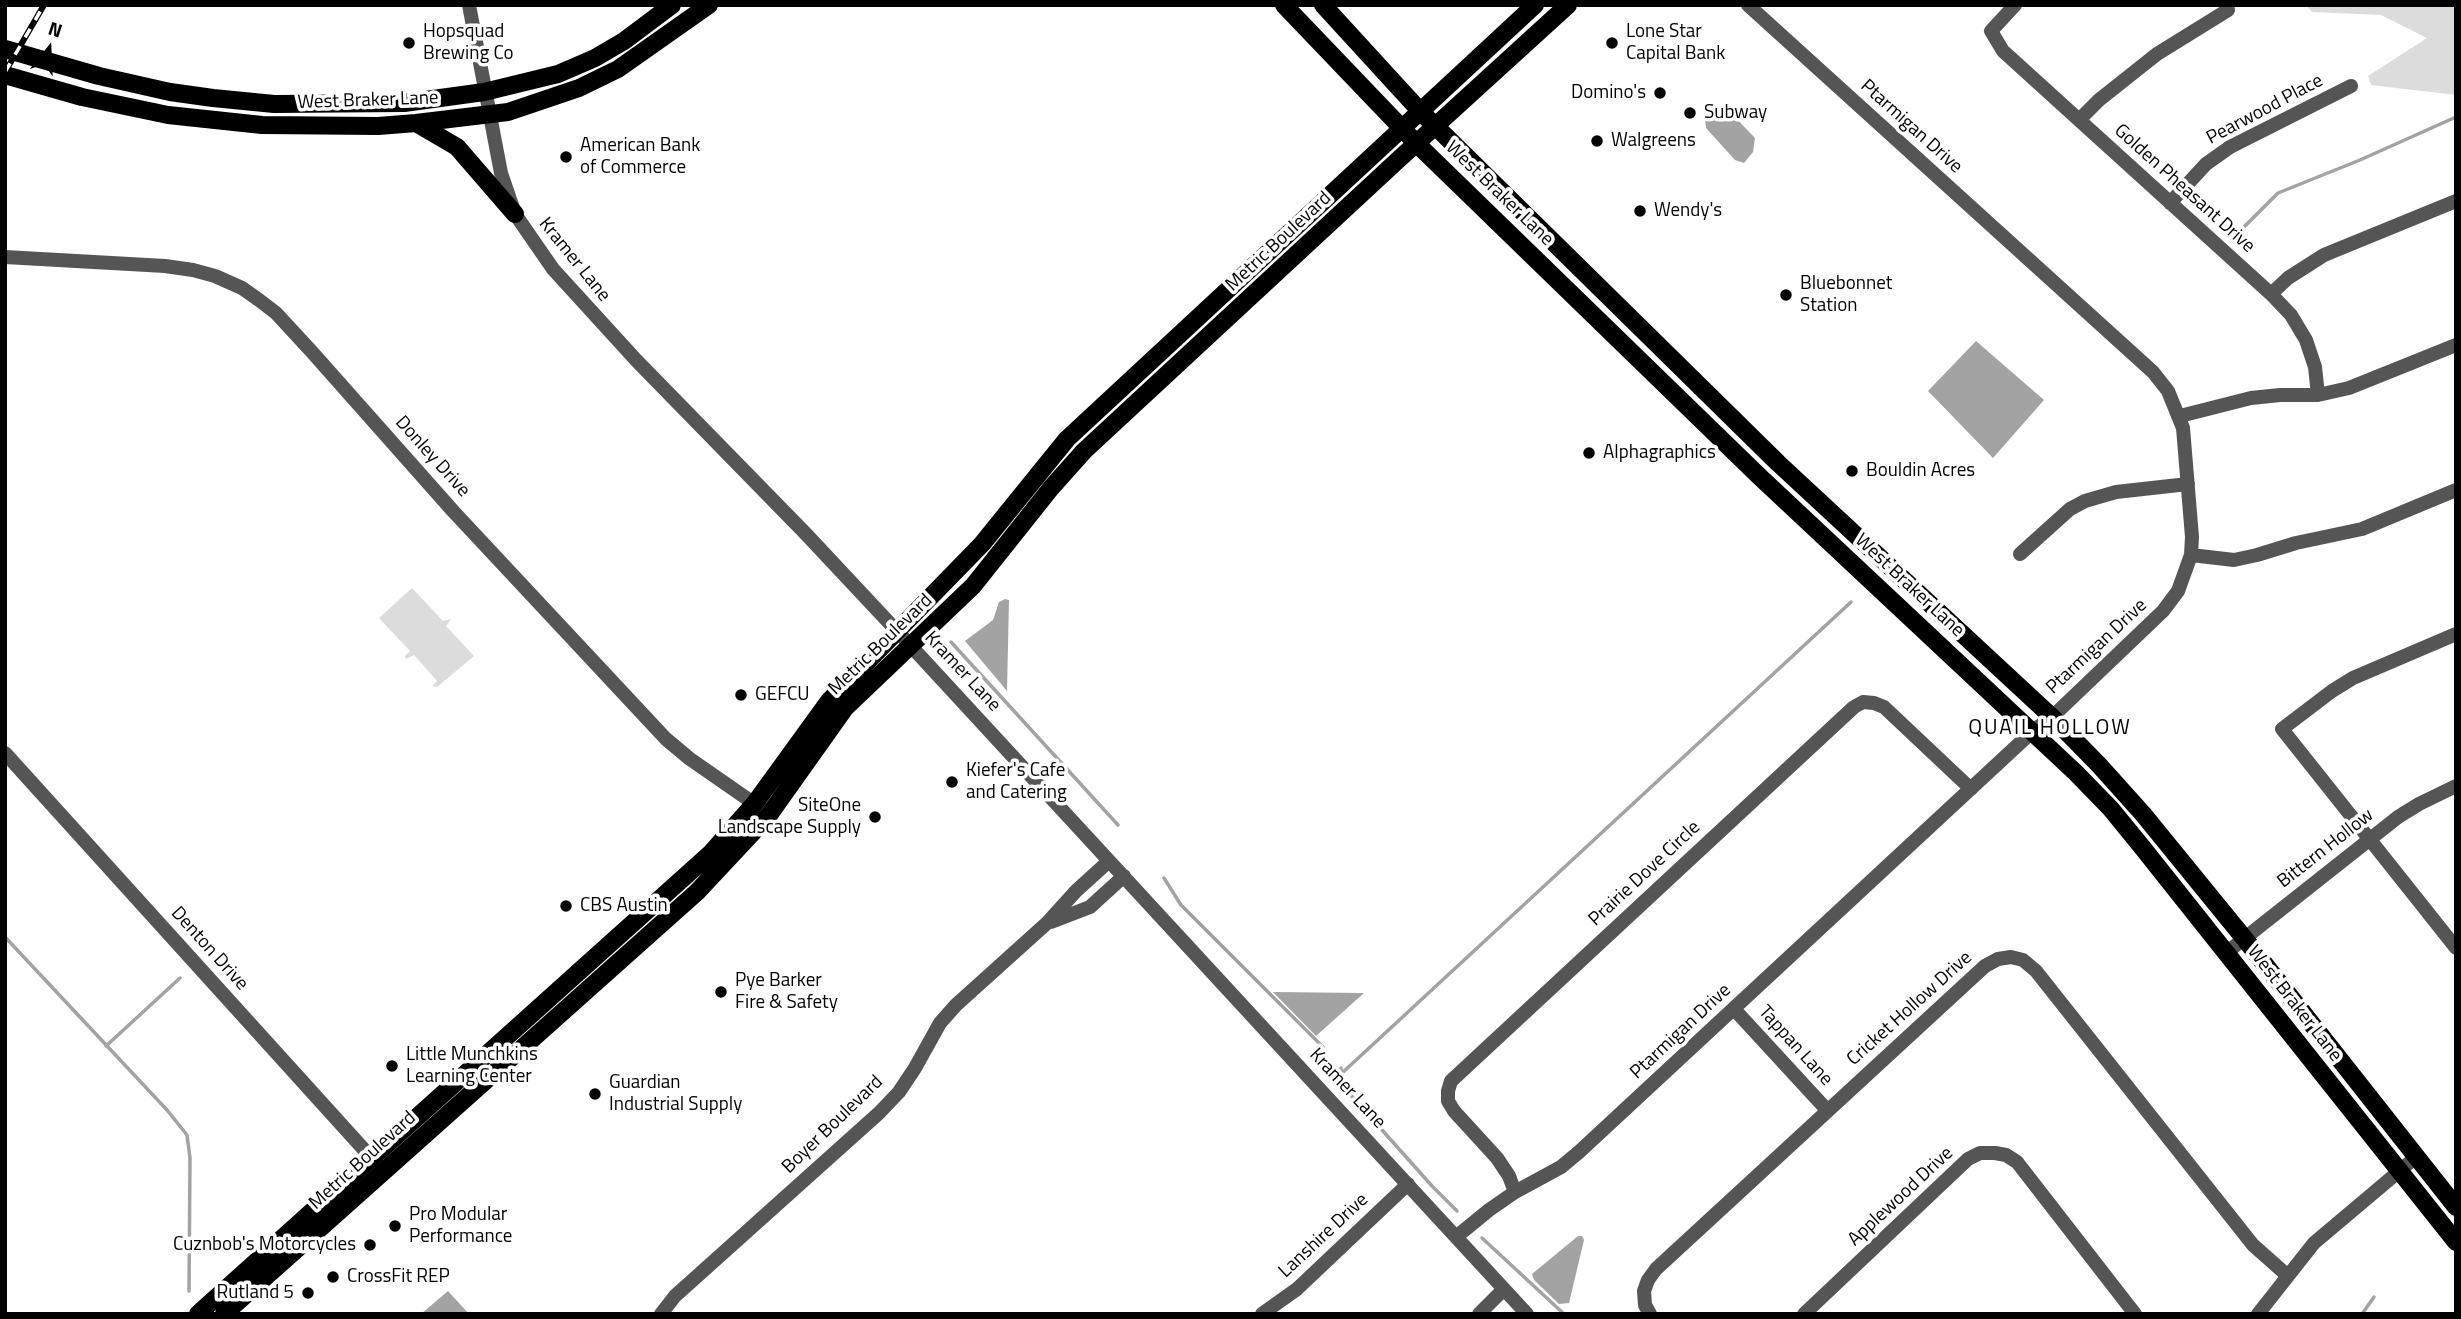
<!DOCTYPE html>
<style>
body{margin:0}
#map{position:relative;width:2461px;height:1319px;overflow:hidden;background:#fff;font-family:"Titillium Web",sans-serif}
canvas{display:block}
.frame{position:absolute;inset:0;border:7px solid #000;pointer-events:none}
.north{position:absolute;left:14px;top:14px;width:70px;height:70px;-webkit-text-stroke:5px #fff;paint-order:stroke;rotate:18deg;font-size:19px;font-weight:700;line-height:28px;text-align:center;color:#000}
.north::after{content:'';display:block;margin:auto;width:24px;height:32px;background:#000;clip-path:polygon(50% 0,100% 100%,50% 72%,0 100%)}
</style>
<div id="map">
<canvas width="2461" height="1319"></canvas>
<div class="frame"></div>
<div class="north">N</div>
</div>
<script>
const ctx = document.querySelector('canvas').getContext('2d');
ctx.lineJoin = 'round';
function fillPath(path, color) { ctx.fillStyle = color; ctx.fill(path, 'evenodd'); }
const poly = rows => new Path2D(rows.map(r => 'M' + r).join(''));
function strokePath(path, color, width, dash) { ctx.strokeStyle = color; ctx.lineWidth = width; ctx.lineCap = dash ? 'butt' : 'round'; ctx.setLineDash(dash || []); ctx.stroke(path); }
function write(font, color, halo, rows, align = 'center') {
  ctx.font = font + ' "Titillium Web",sans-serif'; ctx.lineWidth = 7; ctx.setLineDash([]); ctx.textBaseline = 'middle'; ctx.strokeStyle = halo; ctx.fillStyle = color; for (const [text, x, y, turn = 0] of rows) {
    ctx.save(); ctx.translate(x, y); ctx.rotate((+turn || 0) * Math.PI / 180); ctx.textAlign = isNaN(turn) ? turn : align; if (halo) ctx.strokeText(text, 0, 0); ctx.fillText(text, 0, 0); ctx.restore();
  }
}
fillPath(poly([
 [2306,5,2456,5,2456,95,2371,85,2368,76,2427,38,2381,15,2312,12],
 [412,588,443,621,451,619,446,626,474,656,437,687,432,686,437,681,414,655,406,659,405,656,410,651,379,618]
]), '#dcdcdc');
fillPath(poly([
 [1717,108,1728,110,1755,138,1753,152,1744,163,1735,160,1706,128,1705,119],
 [1976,341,2044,400,1993,458,1928,391],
 [1005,599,1009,600,1007,691,965,641,993,620,999,602],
 [1273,992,1364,993,1316,1036],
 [1578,1236,1582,1236,1584,1240,1569,1303,1559,1304,1534,1280,1532,1274],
 [448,1291,469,1314,421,1314]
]), '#a3a3a3');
strokePath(poly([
 [2232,239,2278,193,2360,160,2456,117],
 [951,642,1118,825],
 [1164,878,1181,905,1323,1047],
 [5,937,167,1110,187,1135,190,1158,189,1291],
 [106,1046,180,978],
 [1341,1068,1341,1084,1432,1186,1457,1211],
 [1341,1074,1851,602],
 [1482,1238,1564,1314],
 [2362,1314,2374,1297]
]), '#a3a3a3', 3.5);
strokePath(poly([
 [469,5,501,173,515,214,553,269,636,360,806,534,910,645,1527,1314],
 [2015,5,1991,31,2003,51,2271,294,2291,315,2306,340,2315,367,2318,395],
 [2079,120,2099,100,2157,54,2228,10],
 [2170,203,2206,164,2230,147,2351,86],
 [5,257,165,266,193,270,215,276,242,288,259,300,276,313,312,352,453,511,666,739,690,759,762,809],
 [2271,294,2288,278,2324,255,2456,201],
 [2180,416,2251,398,2280,395,2318,395,2349,388,2456,345],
 [2020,554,2070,509,2085,501,2116,492,2188,484],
 [2191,555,2234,560,2257,555,2296,543,2362,529,2456,490],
 [2456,634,2353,678,2332,691,2282,729,2456,948],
 [5,753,378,1165],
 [1051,922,1090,907,1124,876],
 [2226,953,2398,817,2419,804,2456,786],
 [1734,1009,1827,1110],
 [1515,1192,1509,1176,1497,1158,1454,1111,1448,1101,1448,1091,1451,1081,1854,707,1863,702,1874,703,1884,707,1971,789],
 [1456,1237,1489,1210,1515,1192,1561,1167,1579,1152,2034,730,2052,717,2163,611,2178,591,2191,555,2192,537,2183,428,2168,391,2153,372,1748,5],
 [661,1314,675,1296,879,1113,899,1092,915,1068,940,1023,956,1005,1047,923,1076,891,1109,861],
 [1262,1314,1297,1289,1408,1184],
 [1479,1314,1504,1289],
 [1650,1314,1645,1305,1644,1291,1648,1280,1656,1269,1985,966,1998,959,2011,957,2023,960,2036,971,2253,1245,2288,1276],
 [1804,1314,1968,1159,1980,1153,1995,1153,2006,1155,2017,1162,2135,1314],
 [2258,1314,2314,1243,2416,1157]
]), '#555', 14);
strokePath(poly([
 [1284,5,1417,144,1760,477,2076,773,2111,809,2142,847,2456,1242],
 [1323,5,1421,112,1778,463,2052,717,2099,765,2143,814,2244,938,2456,1207],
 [5,49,99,76,170,92,213,98,274,104,404,103,484,92,558,74,595,58,624,41,672,5],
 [5,75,82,97,168,115,262,125,378,126,416,123,508,112,579,88,618,69,709,5],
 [416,123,457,147,515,214],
 [198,1314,711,853,755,803,829,701,982,544,1067,439,1535,5],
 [224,1314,697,892,769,815,845,708,973,586,1051,488,1084,451,1398,160,1568,5]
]), '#000', 18);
const rail = poly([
 [5,72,44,5]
]);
strokePath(rail, '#000', 6);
strokePath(rail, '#fff', 3.5, [10]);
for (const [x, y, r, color] of [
 [409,43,7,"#000"],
 [1612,43,7,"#000"],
 [1660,93,7,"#000"],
 [1690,113,7,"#000"],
 [1597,141,7,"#000"],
 [566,157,7,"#000"],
 [1640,211,7,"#000"],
 [1786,295,7,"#000"],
 [1589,453,7,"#000"],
 [1852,471,7,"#000"],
 [741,695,7,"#000"],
 [952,782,7,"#000"],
 [875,817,7,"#000"],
 [566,906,7,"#000"],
 [721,992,7,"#000"],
 [392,1066,7,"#000"],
 [595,1094,7,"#000"],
 [395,1226,7,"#000"],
 [370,1245,7,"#000"],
 [333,1277,7,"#000"],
 [308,1293,7,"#000"]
]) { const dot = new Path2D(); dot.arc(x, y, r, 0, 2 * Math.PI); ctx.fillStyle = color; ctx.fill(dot); strokePath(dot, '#fff', 2.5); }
write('19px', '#000', '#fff', [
 ["Hopsquad",423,32],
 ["Brewing Co",423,54],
 ["Lone Star",1626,32],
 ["Capital Bank",1626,54],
 ["Domino's",1646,93,"right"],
 ["Subway",1704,113],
 ["Walgreens",1611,141],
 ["American Bank",580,146],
 ["of Commerce",580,168],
 ["Wendy's",1654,211],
 ["Bluebonnet",1800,284],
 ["Station",1800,306],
 ["Alphagraphics",1603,453],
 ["Bouldin Acres",1866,471],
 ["GEFCU",755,695],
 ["Kiefer's Cafe",966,771],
 ["and Catering",966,793],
 ["SiteOne",861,806,"right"],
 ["Landscape Supply",861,828,"right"],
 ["CBS Austin",580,906],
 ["Pye Barker",735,981],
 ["Fire & Safety",735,1003],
 ["Little Munchkins",406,1055],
 ["Learning Center",406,1077],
 ["Guardian",609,1083],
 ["Industrial Supply",609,1105],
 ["Pro Modular",409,1215],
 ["Performance",409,1237],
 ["Cuznbob's Motorcycles",356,1245,"right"],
 ["CrossFit REP",347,1277],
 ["Rutland 5",294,1293,"right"]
], 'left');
write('19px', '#000', '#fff', [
 ["West Braker Lane",368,101,-2],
 ["Pearwood Place",2265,110,-28],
 ["Ptarmigan Drive",1911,127,42],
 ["Golden Pheasant Drive",2184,189,42],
 ["West Braker Lane",1499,194,44],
 ["Metric Boulevard",1279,242,-43],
 ["Kramer Lane",574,260,51],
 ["Donley Drive",432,457,48],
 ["West Braker Lane",1909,586,43],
 ["Metric Boulevard",881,645,-44],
 ["Ptarmigan Drive",2097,647,-43],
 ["Kramer Lane",962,672,47],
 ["Bittern Hollow",2326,849,-38],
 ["Prairie Dove Circle",1645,874,-43],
 ["Denton Drive",209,949,48],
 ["West Braker Lane",2294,1004,52],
 ["Cricket Hollow Drive",1910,1009,-42],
 ["Ptarmigan Drive",1681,1032,-43],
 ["Tappan Lane",1795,1046,48],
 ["Kramer Lane",1347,1089,47],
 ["Boyer Boulevard",833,1125,-44],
 ["Metric Boulevard",363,1161,-42],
 ["Applewood Drive",1901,1197,-43],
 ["Lanshire Drive",1324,1236,-43]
]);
ctx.letterSpacing = '2px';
write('21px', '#000', '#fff', [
 ["QUAIL HOLLOW",2050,729]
]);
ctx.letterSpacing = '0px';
</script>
